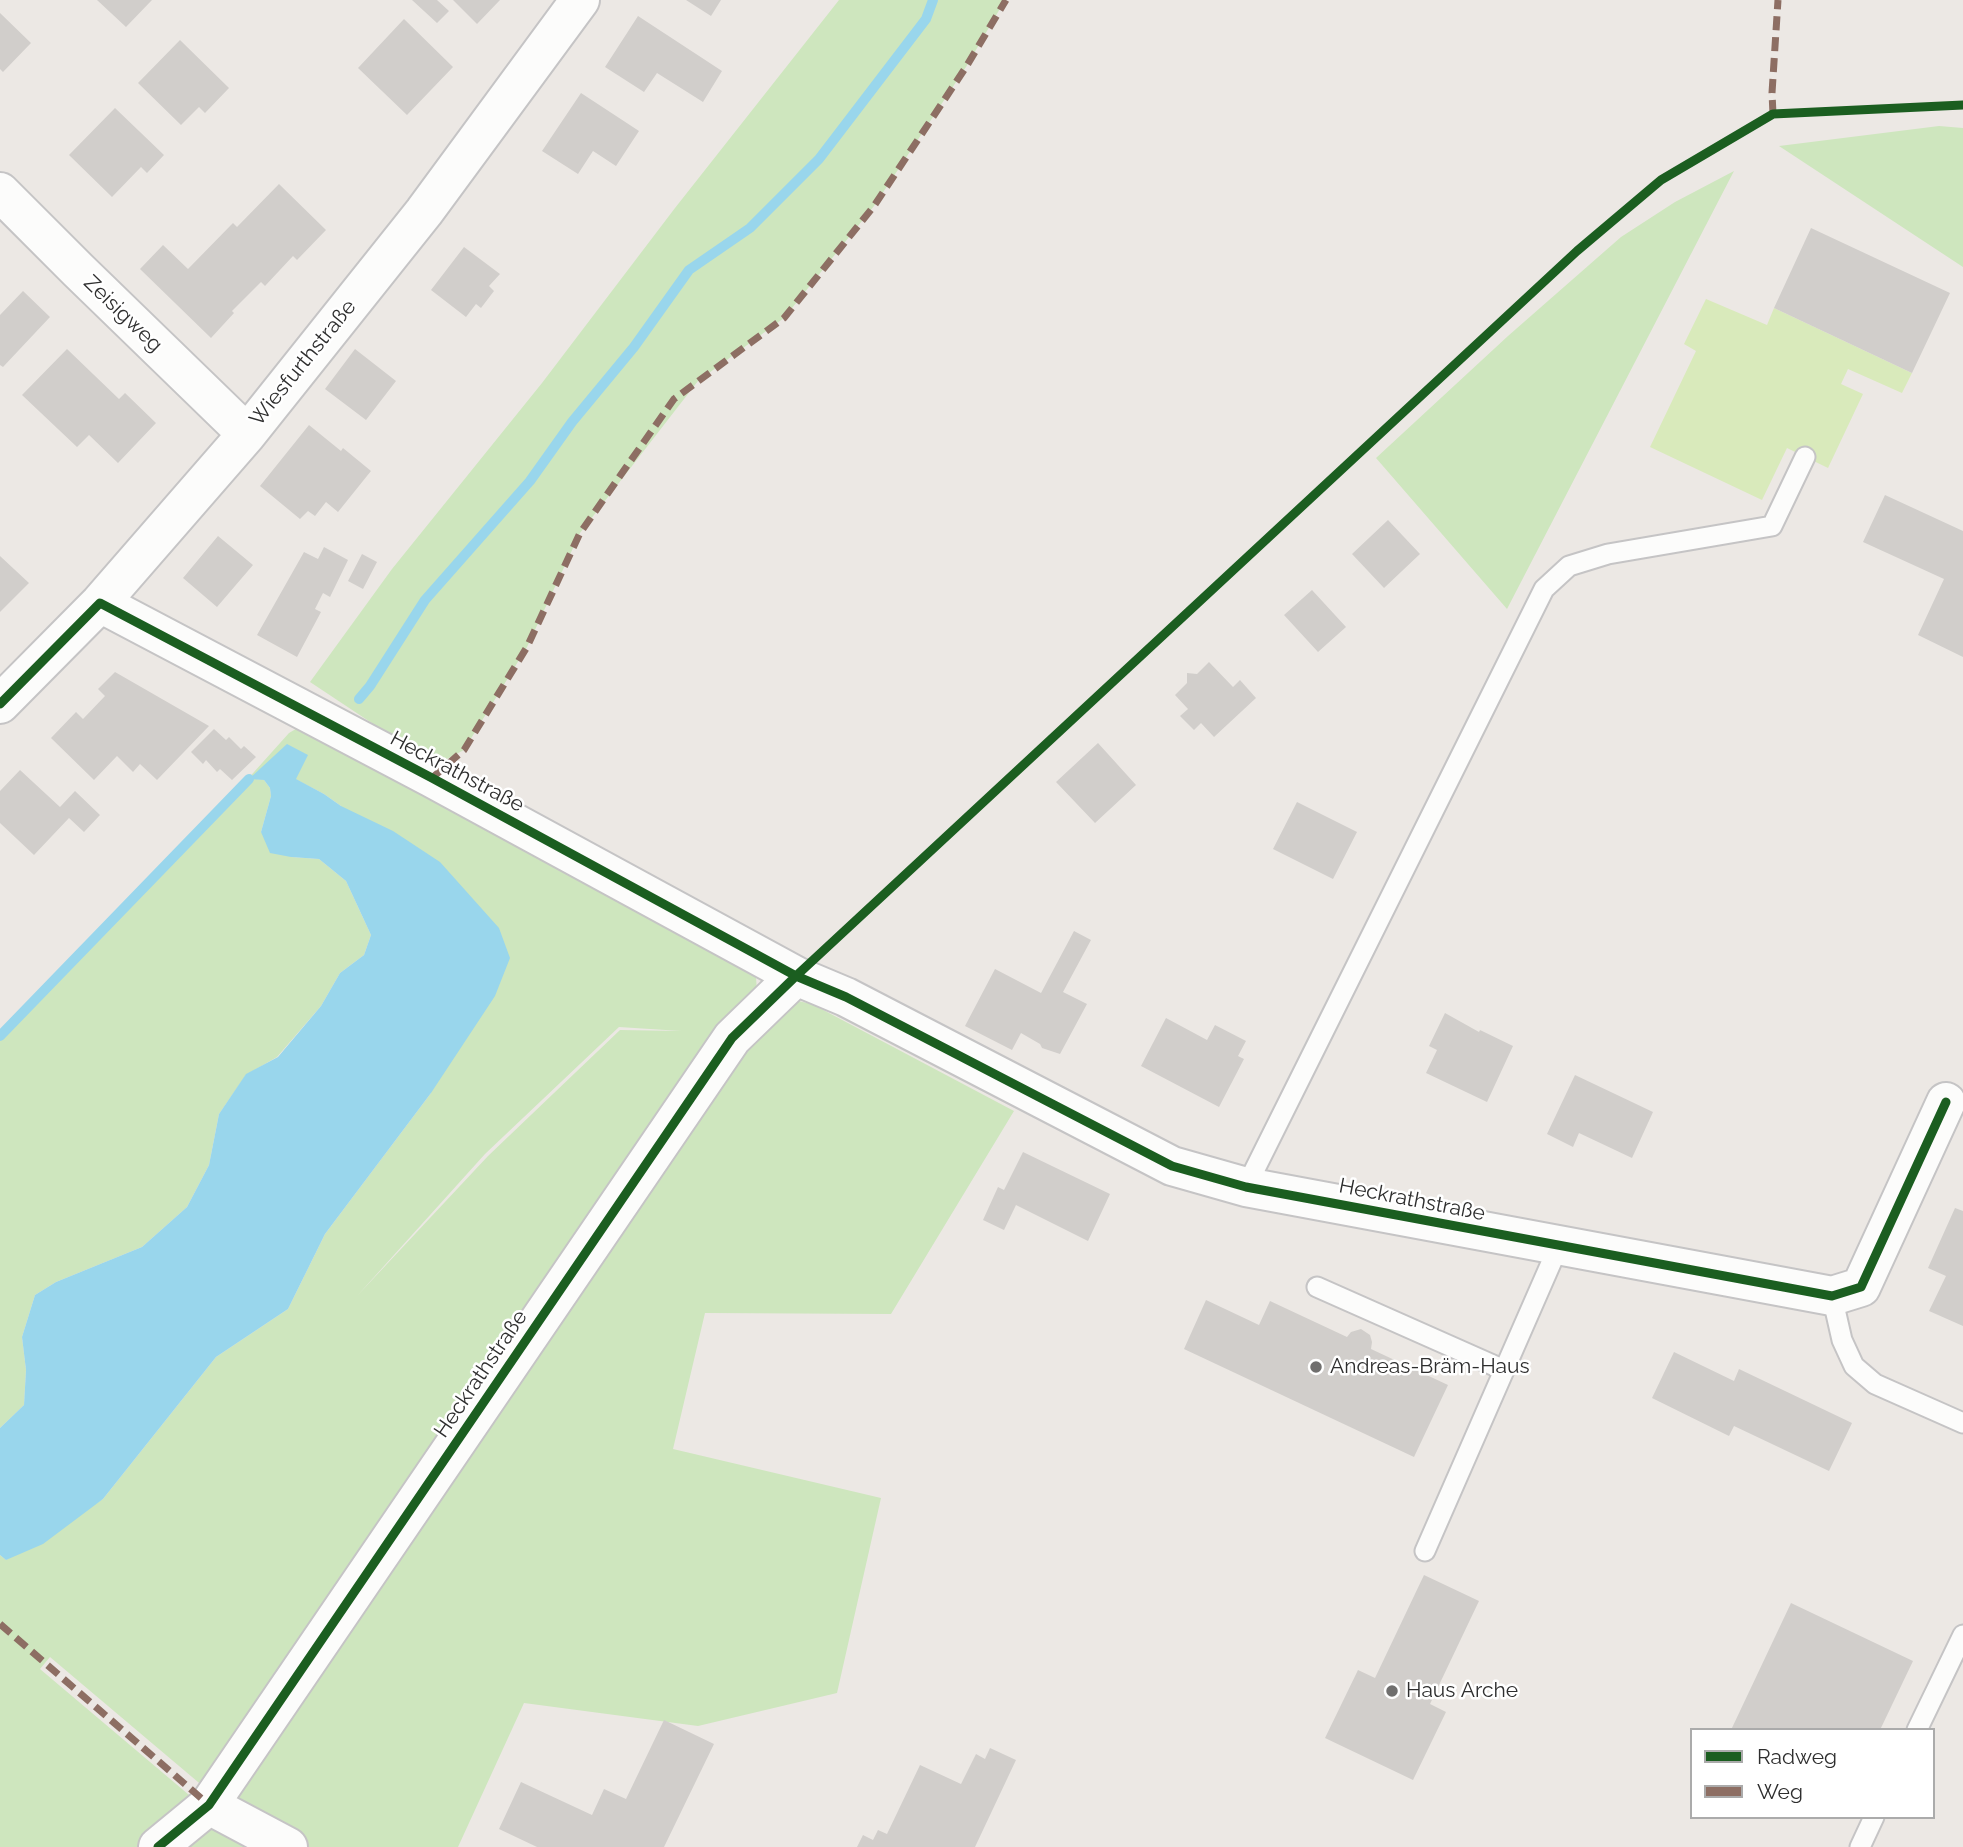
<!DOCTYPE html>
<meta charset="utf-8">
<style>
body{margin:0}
#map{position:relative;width:1963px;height:1847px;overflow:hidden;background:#ece8e4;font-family:Raleway,sans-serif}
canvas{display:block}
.legend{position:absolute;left:1690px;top:1728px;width:245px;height:91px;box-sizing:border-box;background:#fff;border:2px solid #ababab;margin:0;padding:9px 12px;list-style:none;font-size:21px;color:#2e2e2e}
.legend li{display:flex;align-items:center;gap:14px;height:35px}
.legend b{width:35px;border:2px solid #ababab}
</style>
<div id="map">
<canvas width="1963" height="1847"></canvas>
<ul class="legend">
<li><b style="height:9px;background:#1b5e20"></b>Radweg</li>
<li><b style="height:9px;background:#8d6e63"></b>Weg</li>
</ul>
</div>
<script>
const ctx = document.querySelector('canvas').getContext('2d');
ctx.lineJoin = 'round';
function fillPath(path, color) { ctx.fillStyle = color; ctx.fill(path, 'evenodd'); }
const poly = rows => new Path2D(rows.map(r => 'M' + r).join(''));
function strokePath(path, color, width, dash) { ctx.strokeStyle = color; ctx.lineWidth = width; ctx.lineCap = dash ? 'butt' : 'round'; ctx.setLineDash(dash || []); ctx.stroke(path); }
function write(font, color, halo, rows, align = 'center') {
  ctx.font = font + ' Raleway,sans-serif'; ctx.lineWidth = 5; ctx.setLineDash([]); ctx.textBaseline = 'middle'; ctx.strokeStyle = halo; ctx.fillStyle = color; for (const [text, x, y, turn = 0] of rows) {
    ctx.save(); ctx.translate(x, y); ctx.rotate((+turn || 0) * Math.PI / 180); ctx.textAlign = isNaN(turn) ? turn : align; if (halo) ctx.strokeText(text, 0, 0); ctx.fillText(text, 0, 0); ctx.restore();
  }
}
fillPath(poly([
 [839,0,1005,0,966,67,874,206,784,318,698,381,580,533,527,647,464,750,435,765,310,682,392,569,542,383,675,208],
 [1939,126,1963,128,1963,267,1779,146],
 [1734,171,1507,609,1376,458,1508,336,1621,237,1675,202],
 [306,723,738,960,756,977,757,992,812,1004,1014,1111,891,1314,705,1313,673,1449,881,1498,837,1693,698,1726,524,1703,458,1847,308,1847,224,1804,50,1657,40,1669,195,1800,144,1847,0,1847,0,1555,6,1560,103,1499,216,1357,288,1309,325,1234,431,1093,341,806,324,794,295,779,250,778,264,780,270,788,271,796,261,832,291,857,319,859,346,881,371,935,364,955,340,973,321,1006,277,1057,246,1075,219,1114,209,1165,187,1207,142,1247,56,1282,35,1295,22,1337,26,1370,24,1405,0,1428,0,1035,158,879,289,733],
 [619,1027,681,1031,620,1030,488,1156,357,1296,485,1154],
 [213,1824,258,1847,185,1847]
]), '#cee6be');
fillPath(poly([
 [1706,299,1767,325,1774,308,1912,373,1902,393,1848,369,1841,384,1863,394,1828,468,1787,448,1762,500,1650,447,1696,351,1684,344]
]), '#d9eabb');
fillPath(poly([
 [287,744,308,755,296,779,324,794,341,806,393,831,440,862,499,928,510,958,495,996,431,1093,325,1234,288,1309,216,1357,103,1499,43,1544,6,1560,0,1555,0,1428,24,1405,26,1370,22,1337,35,1295,56,1282,142,1247,187,1207,209,1165,219,1114,246,1074,278,1057,321,1006,340,973,364,955,371,935,346,881,319,859,291,857,270,853,261,832,271,796,270,788,264,780,249,779]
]), '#99d6ec');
strokePath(poly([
 [359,699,370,686,425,600,530,481,572,422,634,347,689,270,750,228,819,159,926,19,933,0],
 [0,1036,249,779]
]), '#99d6ec', 10);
fillPath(poly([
 [97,0,152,0,126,27],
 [412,0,437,0,449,11,437,23],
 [453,0,500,0,477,24],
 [686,0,721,0,711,16],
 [0,13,31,43,3,72,0,69],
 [638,16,722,71,703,102,657,73,644,92,605,67],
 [404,19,453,67,407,115,358,68],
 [180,40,229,88,205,113,199,107,181,125,138,83],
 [581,93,639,131,616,166,593,151,578,174,542,151],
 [115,108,164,155,147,173,141,167,112,197,69,155],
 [279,184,326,230,297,260,293,256,265,286,261,282,232,311,234,313,211,338,140,269,163,245,188,269,231,225,233,223,237,227],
 [1811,228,1950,293,1912,373,1774,308],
 [464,247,500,274,489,286,494,291,481,308,476,304,466,317,431,290],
 [23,291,50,317,3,367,0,365,0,315],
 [67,349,119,399,125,393,156,423,118,463,89,435,77,447,22,395],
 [355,349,396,381,366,420,325,389],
 [309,425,341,451,343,448,371,471,338,512,326,502,315,516,308,511,300,519,260,486],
 [1885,495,1963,531,1963,657,1918,635,1944,579,1863,542],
 [1388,520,1420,554,1384,588,1352,554],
 [218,536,253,565,217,607,183,578],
 [324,547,348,560,330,597,323,593,315,609,321,612,297,657,257,635,304,552,318,559],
 [362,554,377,562,363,589,348,581],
 [0,556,29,583,0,612],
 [1312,590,1346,627,1318,652,1284,615],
 [1209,662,1233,687,1240,680,1256,698,1214,737,1201,723,1194,730,1180,716,1188,709,1175,695,1187,683,1187,673,1197,674],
 [115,672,209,726,157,780,140,764,133,772,117,756,94,780,51,738,76,712,83,719,105,696,98,689],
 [214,729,226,740,229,737,241,749,244,746,256,757,232,780,220,769,217,772,206,760,203,764,191,752],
 [1098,743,1136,785,1095,823,1056,782],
 [20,770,60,807,75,791,100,815,84,832,69,818,34,855,0,823,0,791],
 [1297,802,1357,832,1333,879,1273,849],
 [1074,931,1091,940,1063,992,1087,1004,1060,1054,1042,1048,1040,1044,1021,1033,1012,1050,965,1026,995,969,1041,993],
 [1445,1013,1479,1032,1480,1030,1513,1046,1487,1102,1426,1073,1437,1050,1429,1046],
 [1166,1018,1207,1040,1215,1025,1246,1041,1238,1056,1244,1059,1219,1107,1141,1066],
 [1575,1075,1653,1112,1632,1158,1579,1133,1573,1147,1547,1134],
 [1023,1152,1110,1194,1088,1241,1016,1205,1004,1230,983,1220,998,1187,1004,1190],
 [1955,1208,1963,1211,1963,1326,1929,1311,1946,1276,1928,1268],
 [1206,1300,1259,1325,1270,1301,1347,1337,1351,1332,1361,1329,1370,1335,1372,1342,1371,1349,1448,1385,1414,1457,1184,1349],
 [1674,1352,1734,1381,1739,1369,1852,1423,1829,1471,1734,1426,1729,1436,1652,1398],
 [1424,1575,1479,1601,1430,1704,1446,1712,1413,1780,1325,1738,1358,1670,1375,1678],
 [1791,1603,1913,1661,1880,1730,1731,1730],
 [664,1720,714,1744,664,1847,537,1847,499,1829,521,1782,592,1815,604,1789,626,1799],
 [990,1748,1016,1760,975,1847,857,1847,863,1835,873,1840,878,1830,887,1834,920,1765,961,1784,976,1754,985,1759]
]), '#d1cecb');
const service = poly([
 [1246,1187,1544,589,1569,566,1608,554,1772,526,1805,457],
 [1317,1287,1504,1370],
 [1832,1296,1842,1340,1854,1366,1875,1384,1963,1423],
 [1425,1551,1559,1245],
 [1917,1730,1963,1635],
 [1860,1847,1874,1817]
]);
const minor = poly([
 [0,192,78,270,247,434],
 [100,603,432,778,796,976,846,997,1172,1166,1246,1187,1832,1296,1861,1287,1946,1102],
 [0,704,100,603,247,434,424,212,580,0],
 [209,1805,288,1847],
 [158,1847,209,1805,732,1038,796,976]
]);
strokePath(service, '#c5c4c5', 23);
strokePath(minor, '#c5c4c5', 42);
strokePath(service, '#fcfcfb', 19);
strokePath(minor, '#fcfcfb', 38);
strokePath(poly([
 [1773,114,1772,93,1778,0],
 [432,778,464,750,527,647,580,533,674,399,784,318,874,206,966,67,1006,0],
 [0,1624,209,1805]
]), '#8d6e63', 7, [14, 7]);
strokePath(poly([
 [0,704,100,603,432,778,796,976,846,997,1172,1166,1246,1187,1832,1296,1861,1287,1946,1102],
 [158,1847,209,1805,732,1038,796,976,1577,251,1661,180,1773,114,1963,105]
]), '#1b5e20', 9);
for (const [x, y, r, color] of [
 [1316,1367,7,"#706f6e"],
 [1392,1691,7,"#706f6e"]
]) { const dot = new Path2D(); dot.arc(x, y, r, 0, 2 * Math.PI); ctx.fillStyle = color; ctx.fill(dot); strokePath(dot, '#fff', 2.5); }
write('21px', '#2e2e2e', '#fff', [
 ["Zeisigweg",123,314,44],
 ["Wiesfurthstraße",303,363,-51],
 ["Heckrathstraße",457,772,28],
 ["Heckrathstraße",1412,1200,11],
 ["Heckrathstraße",481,1374,-56]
]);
write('21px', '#2e2e2e', '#fff', [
 ["Andreas-Bräm-Haus",1330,1367],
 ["Haus Arche",1406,1691]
], 'left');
</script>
